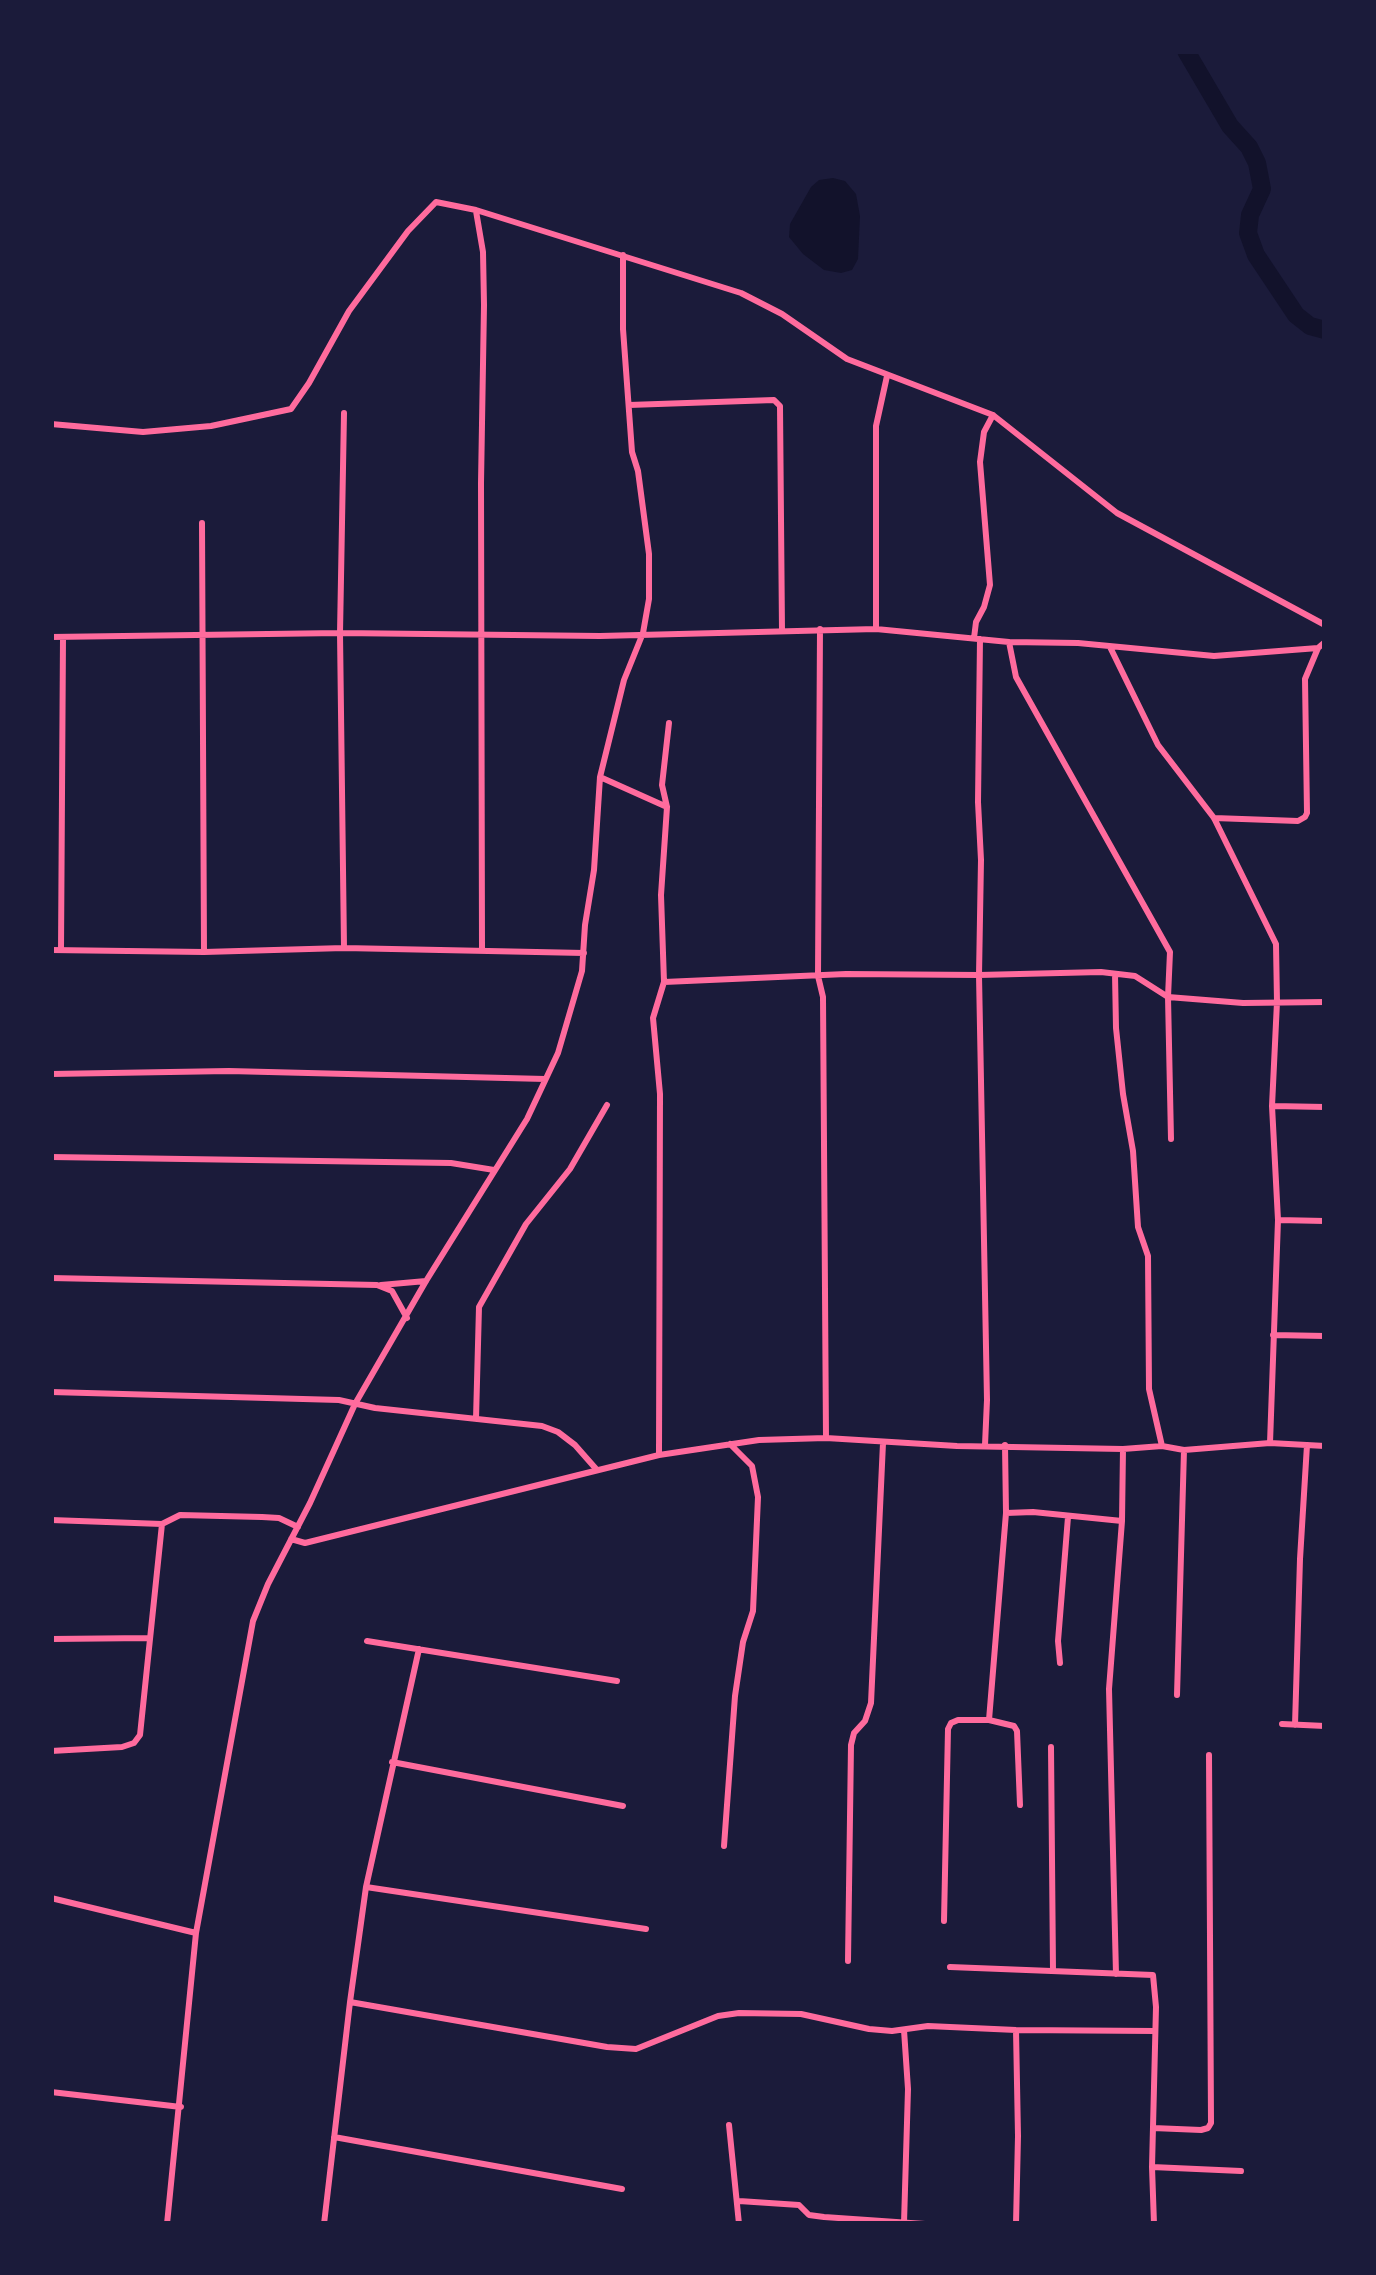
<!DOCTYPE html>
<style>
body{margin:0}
#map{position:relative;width:1376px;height:2275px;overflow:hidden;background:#1b1b3a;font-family:Ubuntu,sans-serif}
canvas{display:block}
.frame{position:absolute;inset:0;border:54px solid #1b1b3a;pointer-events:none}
</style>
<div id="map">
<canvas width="1376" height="2275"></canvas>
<div class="frame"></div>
</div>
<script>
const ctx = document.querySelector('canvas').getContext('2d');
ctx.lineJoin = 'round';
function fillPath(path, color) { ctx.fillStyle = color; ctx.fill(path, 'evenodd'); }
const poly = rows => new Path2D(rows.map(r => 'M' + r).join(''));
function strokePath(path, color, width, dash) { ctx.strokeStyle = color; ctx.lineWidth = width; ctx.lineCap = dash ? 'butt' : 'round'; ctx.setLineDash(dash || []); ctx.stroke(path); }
fillPath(poly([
 [833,178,845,181,856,194,860,216,858,259,852,270,841,273,824,270,803,254,789,237,790,224,811,187,819,180]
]), '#12122b');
strokePath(poly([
 [1186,51,1230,126,1249,147,1257,163,1262,189,1250,215,1248,233,1256,255,1296,315,1310,326,1325,330]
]), '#12122b', 18);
strokePath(poly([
 [476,211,483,252,484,305,481,483,482,951],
 [629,405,774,400,780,406,782,631],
 [344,413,340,633,344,948],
 [51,424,143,432,211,426,291,409,309,383,349,311,408,231,436,202,476,210,741,293,782,314,847,359,993,415,1117,513,1325,625],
 [202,523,204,952],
 [820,629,818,976,823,997,826,1438],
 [876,629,876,426,887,376],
 [51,637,340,633,600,636,876,629,1009,642,1078,643,1214,656,1318,648,1325,642],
 [974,638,976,622,984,607,990,585,980,462,984,432,993,415],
 [980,639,978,802,981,860,979,975,987,1400,985,1445],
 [1009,642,1016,677,1170,952,1168,997,1171,1139],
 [1110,647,1158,745,1214,818,1276,944,1277,1002,1272,1106,1278,1220,1270,1443],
 [600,777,667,807],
 [1214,818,1298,821,1305,817,1307,813,1305,679,1318,648],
 [51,950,204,952,344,948,584,953],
 [61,950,63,637],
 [1115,974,1116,1028,1123,1094,1133,1151,1138,1227,1148,1256,1149,1389,1162,1446],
 [664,982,846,974,979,975,1101,972,1135,976,1168,997,1243,1003,1325,1002],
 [51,1074,229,1071,545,1079],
 [1272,1106,1325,1107],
 [51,1157,451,1163,494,1170],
 [1278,1220,1325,1221],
 [51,1278,377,1285,392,1291,407,1318],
 [381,1285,426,1281],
 [1273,1335,1325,1336],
 [51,1392,339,1400,375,1408,542,1426,558,1432,575,1445,597,1470],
 [476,1419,479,1307,526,1224,570,1169,607,1105],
 [1005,1445,1006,1513,1033,1512,1122,1521],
 [659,1455,660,1094,653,1018,664,982,661,895,667,807,662,785,669,723],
 [51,1520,162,1524,180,1515,262,1517,279,1518,298,1527],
 [291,1539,305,1543,659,1455,759,1440,826,1438,957,1446,1123,1449,1162,1446,1184,1450,1270,1443,1325,1446],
 [51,1639,149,1638],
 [367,1641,617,1681],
 [1060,1663,1058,1641,1068,1517],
 [1177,1695,1184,1450],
 [989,1720,1006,1513],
 [1282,1724,1325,1726],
 [1295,1725,1300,1559,1307,1445],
 [1051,1747,1053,1971],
 [51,1751,122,1747,134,1743,140,1735,162,1524],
 [392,1762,623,1806],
 [724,1846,735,1696,743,1642,753,1611,758,1497,752,1466,730,1444],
 [366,1887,646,1929],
 [51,1898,196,1933],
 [944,1921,948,1729,951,1723,958,1720,989,1720,1014,1726,1017,1731,1020,1805],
 [848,1961,851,1745,854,1733,865,1721,871,1703,883,1443],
 [950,1967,1153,1975,1156,2007,1152,2167,1154,2224],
 [1116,1974,1109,1689,1122,1521,1123,1449],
 [350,2002,607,2047,636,2049,718,2016,739,2013,801,2014,869,2029,892,2031,928,2026,1016,2030,1155,2031],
 [51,2092,181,2107],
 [729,2125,739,2224],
 [1153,2128,1201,2130,1208,2128,1211,2123,1209,1755],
 [334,2137,622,2189],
 [1152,2167,1241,2171],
 [739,2201,799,2205,809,2215,824,2217,925,2224],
 [904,2223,908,2089,904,2030],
 [167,2224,196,1933,253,1621,268,1584,310,1503,355,1404,426,1281,527,1119,558,1053,582,971,585,925,594,870,600,777,624,680,643,633,649,599,649,554,638,471,632,452,623,329,623,255],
 [324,2224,350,2002,366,1887,419,1649],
 [1016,2224,1018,2136,1016,2030]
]), '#ff6b9d', 6);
</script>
